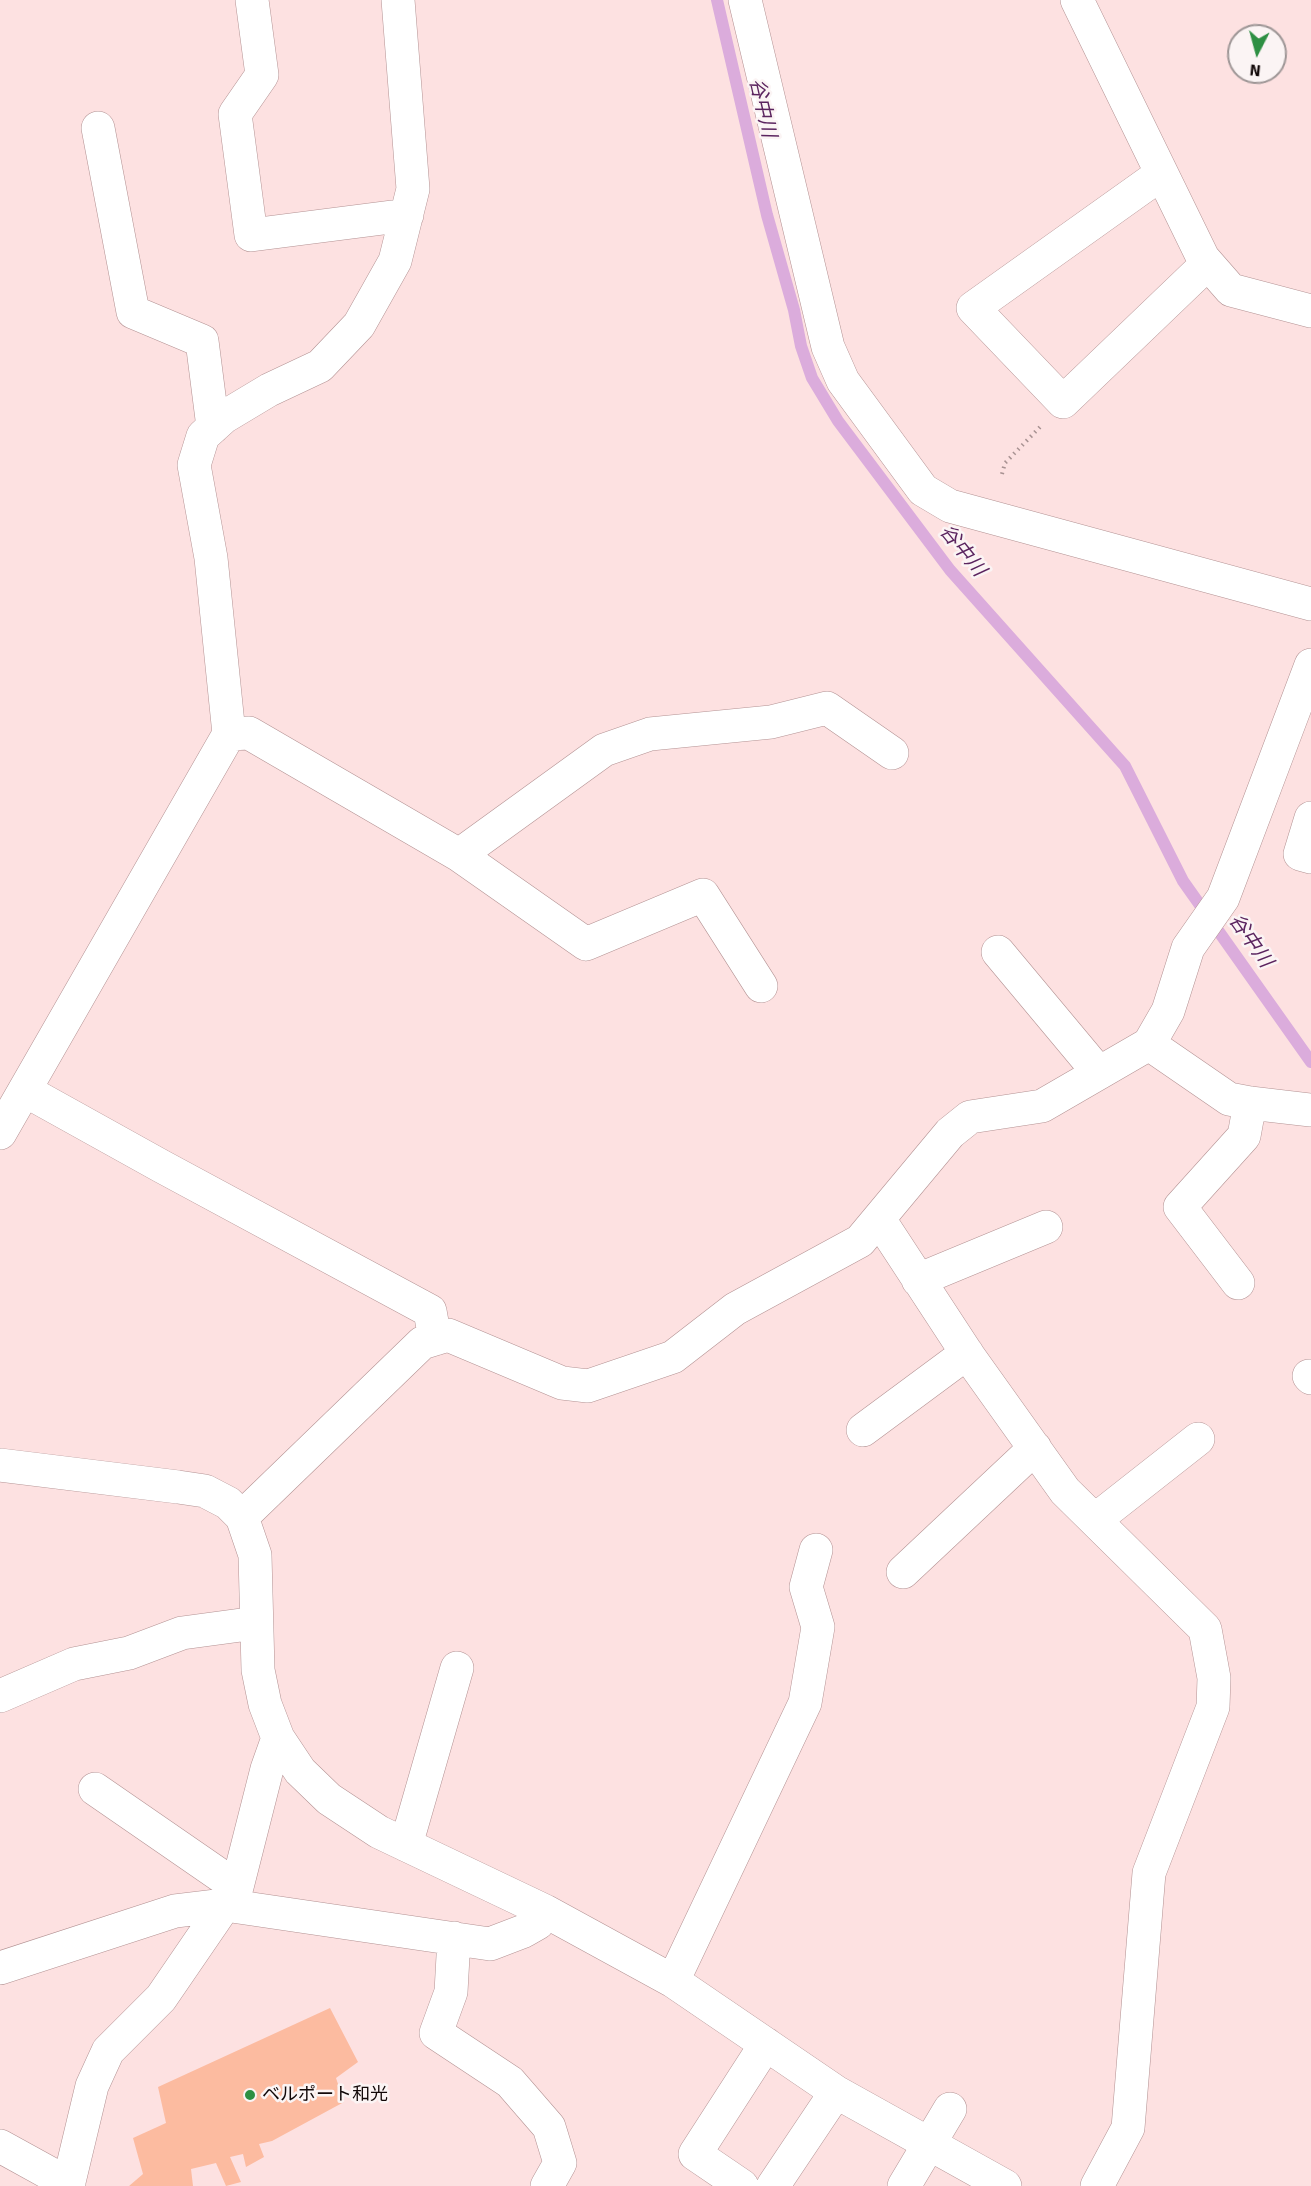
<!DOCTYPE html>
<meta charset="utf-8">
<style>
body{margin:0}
#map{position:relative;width:1311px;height:2186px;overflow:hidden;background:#fde1e1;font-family:Signika,sans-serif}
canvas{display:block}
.north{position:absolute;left:1227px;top:24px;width:60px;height:60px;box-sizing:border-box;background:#fbf4f4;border:2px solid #9e9696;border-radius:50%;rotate:186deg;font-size:16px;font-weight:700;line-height:24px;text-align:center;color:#120808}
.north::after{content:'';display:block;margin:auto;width:21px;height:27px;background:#2e8f43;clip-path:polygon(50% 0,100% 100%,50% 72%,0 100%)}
</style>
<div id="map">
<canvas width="1311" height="2186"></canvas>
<div class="north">N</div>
</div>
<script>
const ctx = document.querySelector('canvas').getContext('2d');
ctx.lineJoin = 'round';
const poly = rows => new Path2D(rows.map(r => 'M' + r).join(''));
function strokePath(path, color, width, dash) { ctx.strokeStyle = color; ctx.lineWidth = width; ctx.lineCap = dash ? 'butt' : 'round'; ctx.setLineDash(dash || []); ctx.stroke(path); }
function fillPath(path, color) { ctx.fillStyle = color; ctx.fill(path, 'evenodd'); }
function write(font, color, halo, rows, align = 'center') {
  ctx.font = font + ' Signika,"Noto Sans JP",sans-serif'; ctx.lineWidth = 5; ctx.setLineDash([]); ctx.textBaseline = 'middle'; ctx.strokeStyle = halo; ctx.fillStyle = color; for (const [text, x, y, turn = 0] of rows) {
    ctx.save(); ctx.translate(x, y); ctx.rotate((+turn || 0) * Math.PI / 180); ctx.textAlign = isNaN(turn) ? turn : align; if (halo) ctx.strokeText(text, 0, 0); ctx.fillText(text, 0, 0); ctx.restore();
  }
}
strokePath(poly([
 [717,0,767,215,794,310,801,346,812,378,838,421,950,570,1125,766,1183,881,1311,1062]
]), '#dbacdc', 12);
fillPath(poly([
 [330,2008,358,2062,336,2078,344,2102,272,2141,259,2144,264,2157,246,2167,243,2154,230,2157,241,2182,226,2186,216,2163,191,2169,193,2186,129,2186,143,2174,133,2138,166,2123,158,2087]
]), '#fcbba0');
const minor = poly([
 [252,0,262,75,235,114,251,235,407,215],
 [745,0,828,347,843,381,923,490,950,506,1311,604],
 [1077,0,1203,258,1231,290,1311,311],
 [98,128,133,312,202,341,213,427],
 [1161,174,973,308,1063,402,1207,264],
 [1311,665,1223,898,1188,948,1168,1011,1149,1044,1229,1099,1250,1103,1311,1110],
 [229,734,249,733,459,855,604,750,650,734,771,722,827,708,892,753],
 [1311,818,1300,854,1311,857],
 [459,855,586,944,703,895,761,986],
 [998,952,1099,1073],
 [26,1091,161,1166,430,1311,435,1339],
 [0,1133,229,734,211,558,194,465,203,436,224,417,269,390,320,366,359,325,395,261,413,189,398,0],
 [879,1219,968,1355,1065,1491,1205,1629,1214,1678,1213,1707,1149,1873,1128,2128,1097,2186],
 [918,1280,1046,1227],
 [1238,1283,1180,1207,1244,1136,1250,1103],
 [1309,1376,1311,1378],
 [863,1430,967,1353],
 [0,1465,178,1487,205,1491,228,1503,242,1517,255,1555,258,1670,265,1704,278,1738,300,1771,329,1799,379,1832,545,1911,673,1981,836,2092,1005,2186],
 [242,1517,422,1343,448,1335,562,1383,588,1386,673,1357,735,1309,860,1241,950,1133,970,1117,1042,1106,1149,1044],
 [1095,1520,1198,1439],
 [903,1572,1035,1448],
 [0,1696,74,1664,129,1653,182,1633,256,1623],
 [95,1789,237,1887],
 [406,1845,457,1668],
 [454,1938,451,1992,436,2033,510,2082,549,2127,560,2163,547,2186],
 [0,1968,175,1911,225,1905,490,1944,524,1931,538,1923,545,1911],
 [673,1981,805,1703,818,1627,806,1587,816,1550],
 [0,2146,69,2184],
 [68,2186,92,2086,108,2051,161,1998,237,1887,267,1769,278,1738],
 [742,2186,695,2154,766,2044],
 [773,2186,836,2092],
 [904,2186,950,2109]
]);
strokePath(minor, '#b39293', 34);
strokePath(poly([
 [1002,474,1005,463,1040,427]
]), '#a89292', 4, [1.5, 4.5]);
strokePath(minor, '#fff', 33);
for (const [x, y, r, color] of [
 [250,2095,6,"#2e8f43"]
]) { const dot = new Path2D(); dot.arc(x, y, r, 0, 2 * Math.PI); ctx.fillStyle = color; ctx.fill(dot); strokePath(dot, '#fbf4f4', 2); }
write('18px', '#120808', '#fbf4f4', [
 ["ベルポート和光",262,2095]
], 'left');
write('italic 20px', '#5b245f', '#fbf4f4', [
 ["谷中川",762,108,77],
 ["谷中川",962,551,51],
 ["谷中川",1250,941,55]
]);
</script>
